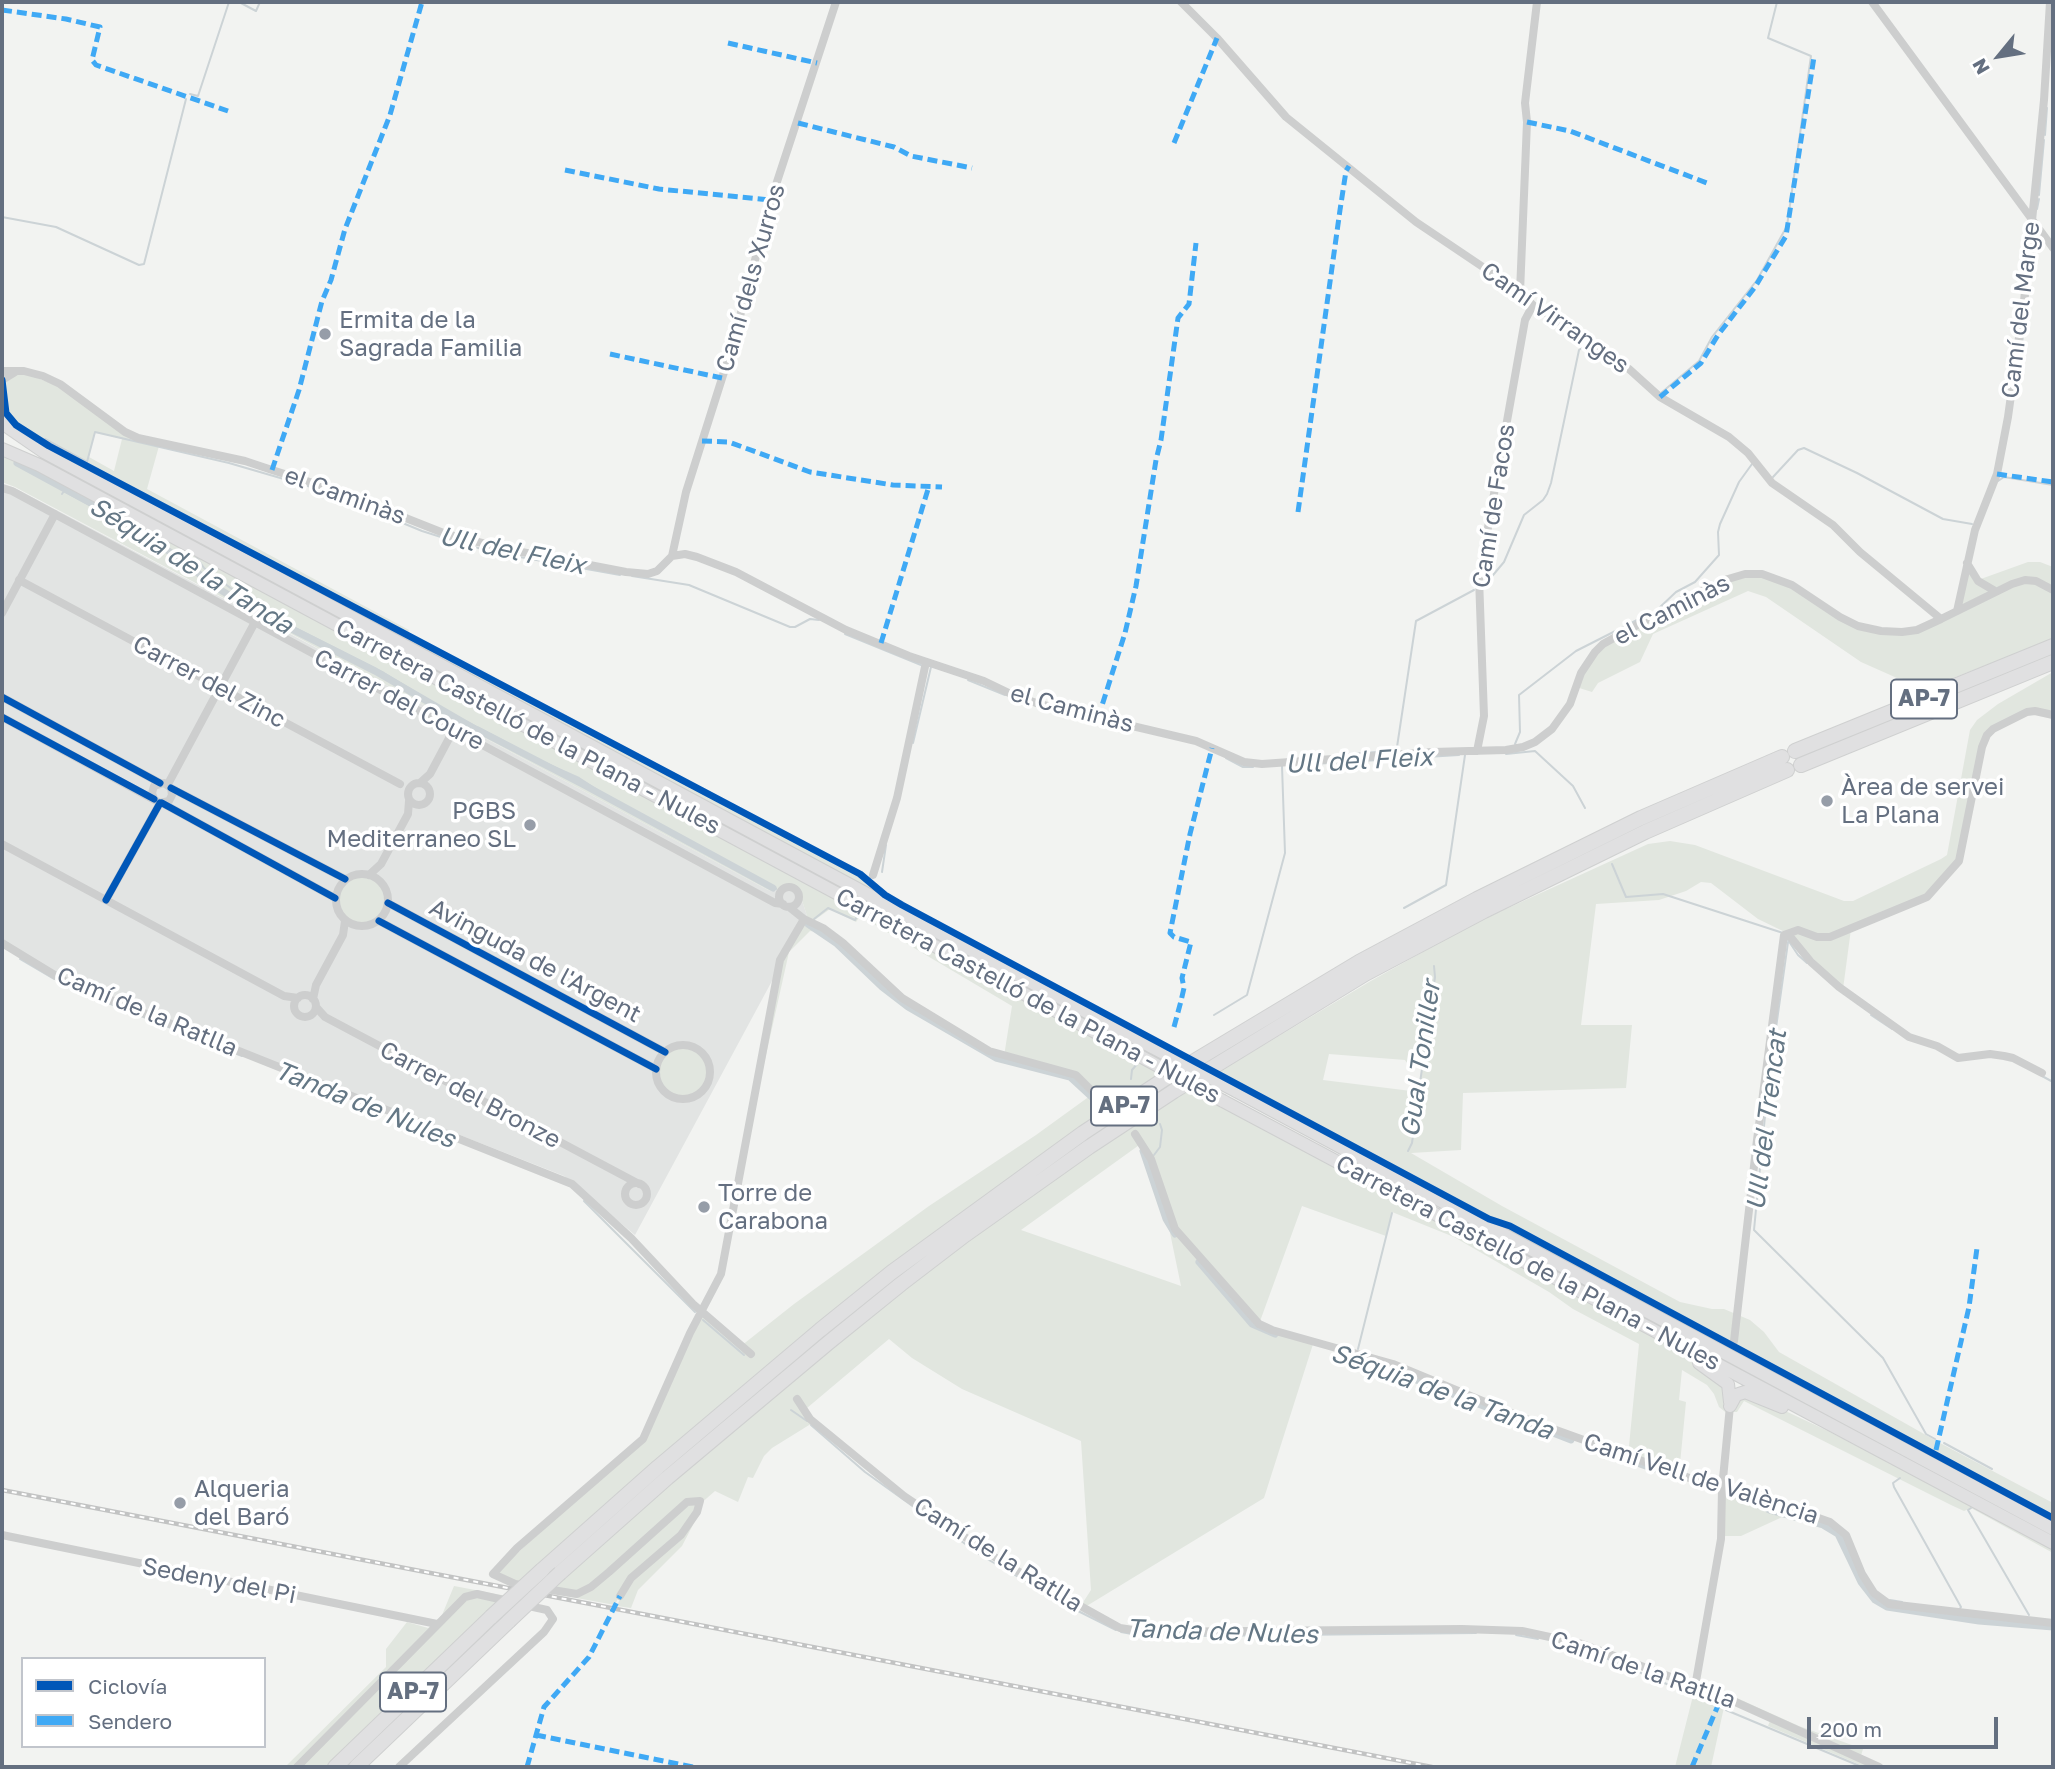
<!DOCTYPE html>
<meta charset="utf-8">
<style>
body{margin:0}
#map{position:relative;width:2055px;height:1769px;overflow:hidden;background:#f2f3f1;font-family:"Golos Text",sans-serif}
canvas{display:block}
.frame{position:absolute;inset:0;border:4px solid #646f80;pointer-events:none}
.legend{position:absolute;left:21px;top:1657px;width:245px;height:91px;box-sizing:border-box;background:#fff;border:2px solid #c1c5cc;margin:0;padding:9px 12px;list-style:none;font-size:21px;color:#646f80}
.legend li{display:flex;align-items:center;gap:14px;height:35px}
.legend b{width:35px;border:2px solid #c1c5cc}
.north{position:absolute;left:1964px;top:21px;width:70px;height:70px;-webkit-text-stroke:5px #fff;paint-order:stroke;rotate:240deg;font-size:19px;font-weight:700;line-height:28px;text-align:center;color:#646f80}
.north::after{content:'';display:block;margin:auto;width:24px;height:32px;background:#646f80;clip-path:polygon(50% 0,100% 100%,50% 72%,0 100%)}
.scale{position:absolute;left:1807px;top:1717px;width:191px;height:32px;box-sizing:border-box;border:4px solid #646f80;border-top:0;padding-left:9px;font-size:21px;line-height:24px;white-space:nowrap;color:#646f80;-webkit-text-stroke:5px #fff;paint-order:stroke}
</style>
<div id="map">
<canvas width="2055" height="1769"></canvas>
<div class="frame"></div>
<ul class="legend">
<li><b style="height:9px;background:#0057b8"></b>Ciclovía</li>
<li><b style="height:9px;background:#3fa9f5"></b>Sendero</li>
</ul>
<div class="north">N</div>
<div class="scale">200 m</div>
</div>
<script>
const ctx = document.querySelector('canvas').getContext('2d');
ctx.lineJoin = 'round';
function fillPath(path, color) { ctx.fillStyle = color; ctx.fill(path, 'evenodd'); }
const poly = rows => new Path2D(rows.map(r => 'M' + r).join(''));
function strokePath(path, color, width, dash) { ctx.strokeStyle = color; ctx.lineWidth = width; ctx.lineCap = dash ? 'butt' : 'round'; ctx.setLineDash(dash || []); ctx.stroke(path); }
function write(font, color, halo, rows, align = 'center') {
  ctx.font = font + ' "Golos Text",sans-serif'; ctx.lineWidth = 7; ctx.setLineDash([]); ctx.textBaseline = 'middle'; ctx.strokeStyle = halo; ctx.fillStyle = color; for (const [text, x, y, turn = 0] of rows) {
    ctx.save(); ctx.translate(x, y); ctx.rotate((+turn || 0) * Math.PI / 180); ctx.textAlign = isNaN(turn) ? turn : align; if (halo) ctx.strokeText(text, 0, 0); ctx.fillText(text, 0, 0); ctx.restore();
  }
}
fillPath(poly([
 [2,483,15,488,358,670,770,891,774,891,786,885,798,888,807,916,635,1235,564,1176,66,980,2,939]
]), '#e2e4e3');
fillPath(poly([
 [21,372,59,386,112,426,159,446,147,489,409,630,408,634,34,436,18,425,6,411,5,380],
 [95,432,122,439,114,471,89,457],
 [2,396,5,415,15,425,47,446,850,870,861,876,891,901,38,445,4,419],
 [2,452,19,458,1167,1075,1035,1163,520,1585,494,1574,643,1440,702,1313,741,1346,794,1304,929,1206,1036,1135,1094,1093,1076,1075,1004,1056,1012,1006,860,916,856,922,830,909,812,922,823,928,817,932,810,931,789,952,754,1109,779,967,807,916,798,888,786,884,774,891,770,891,284,630,15,487,2,482],
 [2028,562,2040,562,2053,567,2053,639,1953,678,1928,683,1897,678,1861,662,1766,597,1748,591,1653,634,1640,662,1598,683,1592,692,1576,687,1595,653,1682,600,1745,574,1778,579,1858,626,1902,633,1957,611,1967,564,1978,580],
 [2053,672,2053,715,2035,710,1987,735,1960,856,1934,890,1851,929,1843,989,1789,934,1758,919,1711,883,1701,882,1686,891,1659,900,1596,904,1581,1025,1632,1025,1626,1088,1463,1093,1461,1150,1411,1153,1502,1206,1680,1302,1712,1309,1724,1309,1750,1320,1764,1332,1779,1352,1940,1443,2053,1503,2053,1516,1512,1225,1489,1218,1217,1073,1369,982,1473,924,1648,844,1670,841,1695,845,1844,901,1853,901,1941,859,1947,855,1970,730,1977,720,1998,704],
 [1329,1054,1405,1060,1407,1063,1423,1066,1419,1092,1323,1080],
 '338 900a24 24 0 1 1 48 0a24 24 0 1 1-48 0Z',
 '659 1072a24 24 0 1 1 48 0a24 24 0 1 1-48 0Z',
 [1188,1086,1525,1265,1702,1365,1737,1396,1762,1400,1828,1431,2053,1547,2053,1553,1971,1508,1964,1511,1951,1505,1744,1401,1737,1412,1729,1412,1729,1415,1719,1407,1714,1394,1707,1385,1682,1370,1679,1400,1686,1402,1679,1474,1628,1456,1639,1344,1573,1309,1549,1292,1454,1237,1392,1212,1386,1236,1302,1206,1259,1324,1314,1341,1264,1498,1085,1607,1080,1607,1091,1590,1081,1441,962,1389,912,1358,889,1339,807,1408,814,1422,772,1448,764,1456,753,1478,748,1477,738,1502,715,1491,699,1505,695,1521,682,1546,638,1590,631,1608,617,1606,621,1596,619,1596,615,1605,549,1593,593,1549,686,1466,951,1251],
 [1142,1143,1171,1221,1169,1228,1181,1286,1021,1230],
 [1488,1220,1506,1226,2053,1519,2053,1525],
 [1723,1490,1791,1513,1741,1536,1721,1536],
 [454,1586,507,1596,329,1767,285,1767,386,1667,386,1649,407,1622,428,1628,442,1615],
 [1697,1680,1799,1726,1863,1749,1860,1759,1879,1767,1865,1767,1768,1726,1771,1718,1726,1698,1711,1767,1675,1767]
]), '#e1e6df');
strokePath(poly([
 [239,2,256,11,260,2],
 [190,94,198,96,229,2],
 [2045,135,2047,108],
 [2039,195,2044,140],
 [2037,209,2039,199],
 [2,217,56,227,139,265,144,264,186,99],
 [2022,344,2033,252],
 [1661,393,1699,361,1712,337,1757,280,1787,226,1811,56,1768,38,1777,2],
 [45,439,87,462,95,432,229,463,318,489],
 [1773,477,1798,450,1804,448,1857,473,1943,519,1972,524],
 [1998,481,2004,477,2053,485],
 [330,493,422,531,466,545,503,554,620,575],
 [62,494,64,491,138,531,220,590],
 [195,555,204,568,261,611,384,673,450,713,543,762,579,778,619,804,776,889],
 [632,576,689,585,790,627,795,627,810,619,819,620],
 [1483,587,1504,562,1524,515,1543,500,1547,494,1551,483,1579,350,1582,348,1592,352],
 [1658,609,1676,592,1695,582,1719,555,1718,532,1720,524,1739,482,1752,464],
 [845,634,921,665],
 [968,680,1005,695],
 [1013,699,1028,704],
 [1050,711,1072,716],
 [913,743,931,667],
 [1515,744,1520,732,1519,695,1576,651,1641,618],
 [1506,754,1535,751,1573,786,1585,808],
 [1335,755,1391,751,1397,747,1416,621,1474,590],
 [1226,758,1243,767,1253,767],
 [1297,765,1459,755],
 [1612,864,1626,897,1663,894,1783,933],
 [882,872,886,845],
 [1404,908,1446,885,1465,755],
 [814,919,828,908,855,920,859,913],
 [1788,940,1798,955,1807,963],
 [1788,942,1768,1085,1754,1230,1883,1358,1926,1434,1935,1439],
 [20,959,54,979],
 [65,986,242,1056],
 [1214,1015,1247,995,1285,853,1282,766],
 [1871,1015,1892,1029],
 [2042,1076,2053,1082],
 [1131,1079,1132,1070,1137,1064],
 [1408,1151,1412,1143,1419,1090,1435,977,1434,966],
 [1154,1155,1160,1147,1162,1130,1160,1124],
 [584,1201,695,1312],
 [703,1320,744,1355],
 [1358,1349,1392,1213],
 [791,1410,807,1421],
 [811,1425,865,1472,982,1556,1072,1608,1116,1630],
 [1944,1443,1992,1469],
 [1900,1478,1893,1483,1894,1487,1961,1607,1959,1610],
 [1971,1508,1968,1510,2029,1615],
 [1890,1600,1902,1602],
 [1121,1632,1143,1636,1196,1636,1476,1633],
 [1516,1635,1538,1639],
 [1594,1653,1709,1702],
 [1726,1710,1862,1767]
]), '#ccd3d6', 2);
strokePath(poly([
 [17,463,142,531,219,589,250,608,375,671,475,729],
 [478,730,584,785,773,888],
 [808,924,836,943,882,987,908,1007,996,1058,1070,1077,1096,1101],
 [1143,1151,1166,1219,1175,1234],
 [1199,1262,1252,1324,1275,1334],
 [1370,1362,1571,1440],
 [1606,1452,1654,1469],
 [1769,1510,1823,1525,1838,1534,1861,1582,1875,1600,1887,1607,1979,1621,2053,1627]
]), '#ccd3d6', 7);
const primary = poly([
 [2,423,44,452,1152,1047],
 [2,449,39,465,1138,1055],
 [1236,1091,2053,1529],
 [1223,1101,2053,1543],
 [1699,1363,1728,1384,1730,1402],
 [1730,1406,1736,1395,1745,1392,1782,1407]
]);
const motorway = poly([
 [1795,751,2053,646],
 [1801,765,2053,662],
 [542,1570,658,1467,820,1330,892,1272,1083,1133,1166,1078,1359,962,1477,899,1641,818,1782,757],
 [560,1573,667,1478,828,1343,901,1284,965,1235,1089,1147,1174,1091,1365,974,1484,911,1645,832,1787,770],
 [335,1767,491,1617],
 [356,1767,509,1621]
]);
strokePath(primary, '#cecfcf', 14);
strokePath(motorway, '#cfd0d0', 16);
strokePath(poly([
 [1181,2,1217,38,1286,117,1416,222,1520,292,1533,305,1558,321,1585,344,1629,369,1660,397,1729,437,1748,453,1772,483,1833,525,1860,552,1941,619],
 [1872,2,2053,248],
 [1520,292,1527,122,1525,103,1537,2],
 [2,371,24,371,43,376,60,384,125,432,138,438,245,461,272,470,335,490,446,534,506,549,626,572,648,574,657,571,672,556,685,554,697,557,736,572,846,630,909,656,984,681,1011,694,1039,704,1196,741,1244,762,1262,764,1432,752,1506,750,1523,747,1535,742,1552,729,1570,704,1581,673,1595,652,1603,644,1682,600,1728,579,1745,574,1762,574,1792,585,1840,617,1858,626,1881,631,1902,632,1917,630,1941,619,2012,584,2025,580,2036,581,2053,590],
 [2,380,15,372],
 [2,488,12,491,775,903,783,904],
 [672,556,686,492,731,350,771,200,836,2],
 [1967,563,1978,581,1995,591],
 [19,580,400,784],
 [1957,611,1975,530,1997,474,2008,417,2024,301,2044,100,2050,2],
 [2,613,55,514],
 [2,697,160,783],
 [2,717,160,803,169,801,172,795,171,788,164,783,154,786,152,793,154,799],
 [1477,751,1484,716,1479,578,1525,320,1533,305],
 '408 794a11 11 0 1 1 22 0a11 11 0 1 1-22 0Z',
 [420,783,430,774,454,729],
 [168,784,255,622],
 [171,788,345,879],
 [162,803,335,898],
 [2,844,284,996,298,998],
 '336 900a26 26 0 1 1 52 0a26 26 0 1 1-52 0Z',
 [369,875,381,864,408,814,409,801],
 [873,875,897,798,926,662],
 '779 897a10 10 0 1 1 20 0a10 10 0 1 1-20 0Z',
 [106,900,160,803],
 [388,903,665,1052],
 [789,907,804,919,823,928,843,943,902,998,989,1051,1076,1075,1103,1102],
 [379,921,656,1069],
 [1788,934,1811,962,1839,987,1909,1037,1937,1046,1958,1058,1990,1054,2004,1056,2013,1058,2042,1073],
 [2,943,66,982,572,1184,631,1238,693,1304,751,1354],
 '294 1006a11 11 0 1 1 22 0a11 11 0 1 1-22 0Z',
 [313,999,316,985,343,935,345,921],
 [316,1007,325,1017,639,1184],
 '656 1072a27 27 0 1 1 54 0a27 27 0 1 1-54 0Z',
 [1135,1134,1151,1159,1175,1229,1259,1324,1272,1330,1393,1364,1531,1421,1770,1507,1810,1515,1830,1522,1846,1535,1862,1574,1874,1593,1889,1604,2053,1623],
 '625 1194a11 11 0 1 1 22 0a11 11 0 1 1-22 0Z',
 [1734,1341,1757,1140,1784,935,1798,930,1817,937,1830,937,1927,897,1959,861,1982,747,1987,735,1993,729,2027,712,2035,711,2053,715],
 [797,1399,810,1419,904,1496,1005,1564,1120,1628,1146,1632,1462,1629,1522,1631,1582,1644,1722,1696,1879,1767],
 [2,1535,437,1624],
 [620,1596,631,1578,681,1535,697,1512,700,1501,687,1502,609,1572,591,1587,577,1594,515,1584,493,1574,517,1548,643,1439,690,1333,721,1274,780,960,804,919],
 [1695,1687,1721,1539,1722,1489,1730,1406],
 [297,1767,465,1597,477,1594,508,1601],
 [399,1767,544,1632,553,1619,547,1610,524,1605]
]), '#cdcece', 8);
strokePath(primary, '#e0e0e1', 12);
strokePath(motorway, '#e0e0e1', 14);
const rail = poly([
 [2,1490,1432,1767]
]);
strokePath(rail, '#c2c3c3', 4.5);
strokePath(rail, '#fff', 2, [5]);
const primaryBridge = poly([
 [1152,1047,1236,1091],
 [1138,1055,1223,1101]
]);
const motorwayBridge = poly([
 [491,1617,542,1570],
 [509,1621,560,1573]
]);
strokePath(primaryBridge, '#cecfcf', 14, []);
strokePath(motorwayBridge, '#cfd0d0', 16, []);
strokePath(primaryBridge, '#e0e0e1', 12);
strokePath(motorwayBridge, '#e0e0e1', 14);
strokePath(poly([
 [2,10,66,19,100,27,92,60,96,65,228,111],
 [728,43,817,63],
 [1527,122,1570,131,1707,183],
 [798,123,894,147,911,156,972,168],
 [1174,143,1217,38],
 [565,170,659,189,771,200],
 [610,354,722,378],
 [1660,397,1701,363,1718,335,1755,287,1786,236,1814,57],
 [702,441,729,442,810,472,893,485,942,487],
 [272,470,299,390,322,301,331,280,345,229,390,115,422,2],
 [1997,474,2053,482],
 [1298,512,1340,210,1346,171,1349,166],
 [881,643,929,486],
 [1098,718,1125,633,1136,586,1156,460,1161,440,1178,318,1189,304,1196,243],
 [1174,1027,1181,1001,1184,988,1182,978,1191,942,1174,937,1170,933,1190,834,1212,748],
 [1936,1450,1969,1307,1977,1248],
 [536,1735,693,1767],
 [527,1767,544,1707,589,1657,620,1596],
 [1692,1767,1722,1696]
]), '#3fa9f5', 5, [10, 5]);
strokePath(poly([
 [2,380,6,413,16,425,49,446,860,874,885,895,902,905,1489,1219,1510,1226,2053,1518],
 [2,697,160,783],
 [2,717,154,799],
 [171,788,345,879],
 [162,803,335,898],
 [106,900,160,803],
 [388,903,665,1052],
 [379,921,656,1069]
]), '#0057b8', 7);
for (const [x, y, r, color] of [
 [325,334,7,"#969da8"],
 [1827,801,7,"#969da8"],
 [530,825,7,"#969da8"],
 [704,1207,7,"#969da8"],
 [180,1503,7,"#969da8"]
]) { const dot = new Path2D(); dot.arc(x, y, r, 0, 2 * Math.PI); ctx.fillStyle = color; ctx.fill(dot); strokePath(dot, '#fff', 2.5); }
for (const [x, y, w] of [
 [1924,699,66],
 [1124,1106,66],
 [413,1692,66]
]) { const box = new Path2D(); box.roundRect(x - w / 2, y - 19.5, w, 39, 5); ctx.fillStyle = '#fff'; ctx.fill(box); strokePath(box, '#646f80', 2); }
write('bold 23px', '#646f80', null, [
 ["AP-7",1924,699],
 ["AP-7",1124,1106],
 ["AP-7",413,1692]
]);
write('24px', '#646f80', '#fff', [
 ["Camí dels Xurros",751,278,-74],
 ["Camí del Marge",2021,310,-83],
 ["Camí Virranges",1555,318,35],
 ["el Caminàs",345,496,20],
 ["Camí de Facos",1494,506,-81],
 ["el Caminàs",1672,610,-27],
 ["Carrer del Zinc",209,682,28],
 ["Carrer del Coure",399,700,28],
 ["el Caminàs",1072,709,15],
 ["Carretera Castelló de la Plana - Nules",528,727,28],
 ["Avinguda de l'Argent",535,961,28],
 ["Carretera Castelló de la Plana - Nules",1028,996,28],
 ["Camí de la Ratlla",147,1012,23],
 ["Carrer del Bronze",470,1095,28],
 ["Carretera Castelló de la Plana - Nules",1528,1263,28],
 ["Camí Vell de València",1701,1479,18],
 ["Camí de la Ratlla",998,1555,32],
 ["Sedeny del Pi",219,1581,11],
 ["Camí de la Ratlla",1643,1670,19]
]);
write('24px', '#646f80', '#fff', [
 ["Ermita de la",339,320],
 ["Sagrada Familia",339,348],
 ["Àrea de servei",1841,787],
 ["La Plana",1841,815],
 ["PGBS",516,811,"right"],
 ["Mediterraneo SL",516,839,"right"],
 ["Torre de",718,1193],
 ["Carabona",718,1221],
 ["Alqueria",194,1489],
 ["del Baró",194,1517]
], 'left');
write('italic 26px', '#647785', '#fff', [
 ["Ull del Fleix",512,551,12],
 ["Séquia de la Tanda",191,566,32],
 ["Ull del Fleix",1359,761,-3],
 ["Gual Toniller",1421,1059,-82],
 ["Tanda de Nules",365,1105,22],
 ["Ull del Trencat",1767,1120,-83],
 ["Séquia de la Tanda",1442,1392,20],
 ["Tanda de Nules",1222,1632,2]
]);
</script>
